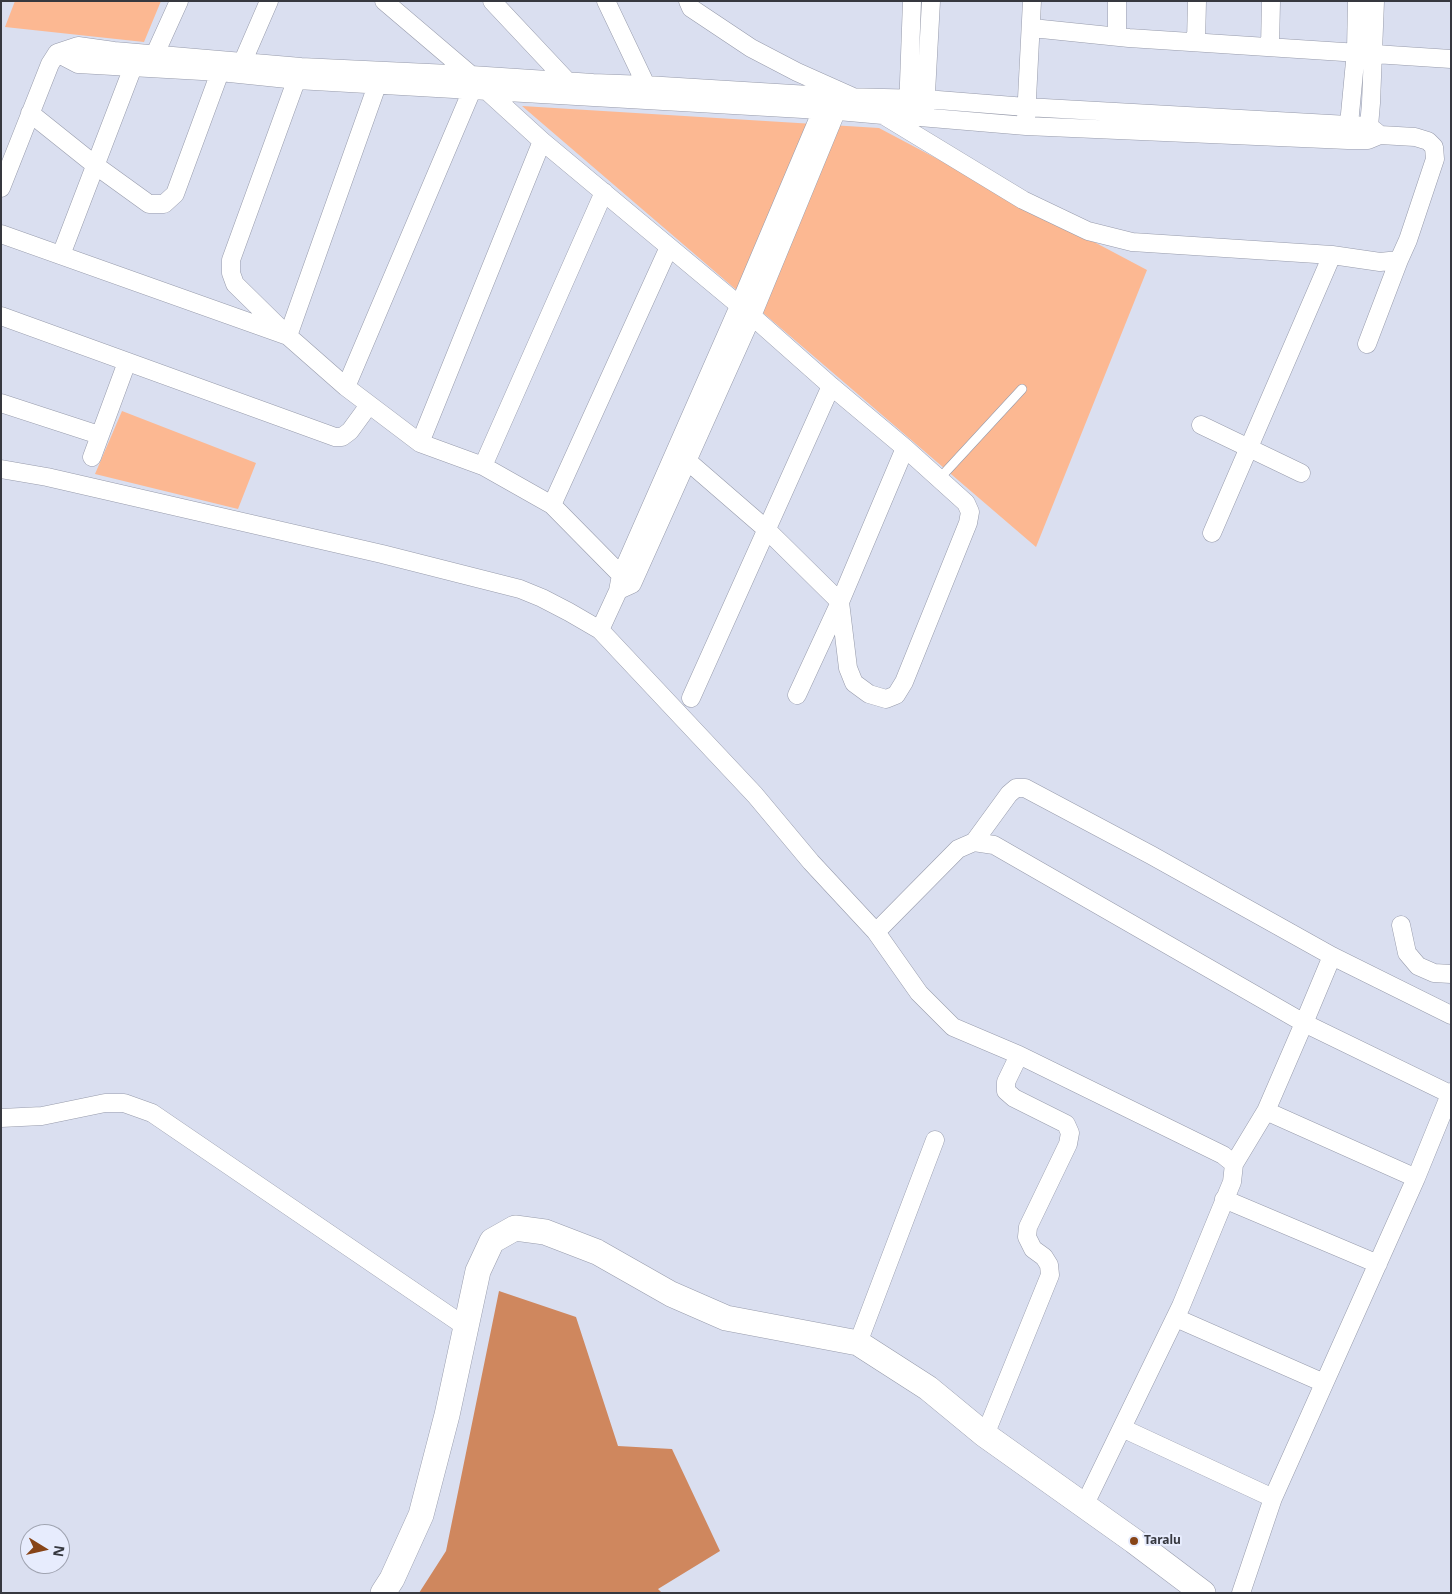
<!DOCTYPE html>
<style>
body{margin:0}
#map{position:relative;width:1452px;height:1594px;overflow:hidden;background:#dadff0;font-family:"Noto Sans",sans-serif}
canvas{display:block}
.frame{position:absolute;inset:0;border:2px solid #36383f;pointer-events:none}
.north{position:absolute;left:20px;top:1524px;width:50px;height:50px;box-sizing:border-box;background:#e7ecfd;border:1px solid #a0a4b1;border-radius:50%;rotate:99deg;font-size:14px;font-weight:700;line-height:20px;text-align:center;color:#36383f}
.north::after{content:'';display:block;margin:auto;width:18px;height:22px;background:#874417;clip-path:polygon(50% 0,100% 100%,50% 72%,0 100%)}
</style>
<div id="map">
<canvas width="1452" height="1594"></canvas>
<div class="frame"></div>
<div class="north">N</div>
</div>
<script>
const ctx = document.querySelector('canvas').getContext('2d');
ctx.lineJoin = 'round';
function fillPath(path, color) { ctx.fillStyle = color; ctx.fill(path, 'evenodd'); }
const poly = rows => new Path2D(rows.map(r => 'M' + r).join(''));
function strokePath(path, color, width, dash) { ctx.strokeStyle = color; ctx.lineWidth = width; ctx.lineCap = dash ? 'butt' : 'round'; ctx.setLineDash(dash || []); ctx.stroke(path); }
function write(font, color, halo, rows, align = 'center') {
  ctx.font = font + ' "Noto Sans",sans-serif'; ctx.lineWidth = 4; ctx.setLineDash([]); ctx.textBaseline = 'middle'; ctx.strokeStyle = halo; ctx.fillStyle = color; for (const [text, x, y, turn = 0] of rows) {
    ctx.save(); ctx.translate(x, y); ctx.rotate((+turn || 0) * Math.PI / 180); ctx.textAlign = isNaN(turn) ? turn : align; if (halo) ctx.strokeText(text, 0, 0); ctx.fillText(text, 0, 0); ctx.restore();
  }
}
fillPath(poly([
 [15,1,161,1,144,42,5,27],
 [522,106,879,128,1147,270,1036,547],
 [122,411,256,463,238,509,95,474]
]), '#fcb892');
fillPath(poly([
 [499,1291,576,1317,618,1446,672,1449,720,1551,658,1589,662,1593,419,1593,446,1551]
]), '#cf875e');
const lane = poly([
 [939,479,1022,389]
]);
const street = poly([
 [384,1,471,75,486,90,542,141,752,316,831,386,905,448,966,503,970,512,968,523,904,682,896,695,886,699,869,694,854,683,848,668,840,602,766,529,676,451],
 [492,1,568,82],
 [606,1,646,85],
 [1032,28,1129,38,1451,59],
 [1117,36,1117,1],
 [1196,42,1197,1],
 [1270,47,1271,1],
 [57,53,78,64,220,72,297,80,838,111,883,115,908,116,1026,126,1348,140,1368,140,1380,135,1415,137,1428,141,1434,147,1435,159,1408,240,1399,260,1380,262,1332,255,1132,242,1088,231,1023,200,883,115,853,97,797,72,751,48,691,8,688,1],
 [155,54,179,1],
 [243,61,269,1],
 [300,70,231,260,231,273,235,284,288,336,381,74],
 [908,110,912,1],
 [925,111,931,1],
 [30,113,95,165,149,204,164,204,175,194,220,72],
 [1026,118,1032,1],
 [1348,135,1356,51,1357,1],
 [1368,138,1371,103,1375,1],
 [1,188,50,64,57,53,78,46,114,51,301,67,471,75,593,83,646,85,842,97,925,99,1026,107,1348,125,1369,126,1380,135],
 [1,234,288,336,346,387,420,443,483,466,552,505,621,575,632,584],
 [61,255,133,67],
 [1,316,335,437,342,437,350,431,369,405],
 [1367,344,1399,260],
 [346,387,472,90],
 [1,403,99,435],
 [1201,425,1301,473],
 [420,443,542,141],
 [92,457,127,362],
 [483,466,604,192],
 [1,469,47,477,382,554,520,589,542,598,569,612,600,630,755,795,811,862,876,932,919,993,953,1027,1019,1055,1223,1155,1234,1164],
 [552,505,669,247],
 [1212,533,1332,255],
 [621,589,632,584,752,316,841,100],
 [600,630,618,591,621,575,739,306,822,110,825,101],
 [797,695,840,602,905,448],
 [691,698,831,386],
 [974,842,1009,794,1016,788,1025,788,1151,855,1332,956,1451,1015],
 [1401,925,1407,953,1418,966,1434,973,1451,974],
 [876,932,958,849,974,842,994,845,1304,1023,1266,1111,1234,1164,1232,1182,1181,1306,1084,1506],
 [1332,956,1304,1023,1450,1094],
 [1266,1111,1416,1178],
 [1,1118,42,1116,105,1103,124,1103,152,1113,466,1327],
 [1224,1199,1378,1264],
 [1176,1318,1324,1383],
 [858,1343,935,1140],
 [1122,1428,1273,1498],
 [985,1435,1050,1275,1049,1265,1044,1257,1033,1249,1027,1237,1028,1227,1068,1144,1070,1133,1066,1124,1014,1098,1006,1091,1006,1082,1019,1055],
 [1241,1593,1273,1498,1416,1178,1451,1092]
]);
const secondary = poly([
 [383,1593,392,1579,421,1515,447,1415,478,1271,492,1241,515,1228,545,1232,597,1252,671,1294,726,1318,858,1343,928,1388,985,1435,1134,1541,1203,1593]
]);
strokePath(lane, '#979bab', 10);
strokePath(street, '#979bab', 19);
strokePath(secondary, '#979bab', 26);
strokePath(lane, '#fff', 9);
strokePath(street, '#fff', 18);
strokePath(secondary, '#fff', 25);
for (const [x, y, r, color] of [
 [1134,1541,5,"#874417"]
]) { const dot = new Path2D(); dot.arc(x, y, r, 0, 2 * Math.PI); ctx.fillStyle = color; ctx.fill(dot); strokePath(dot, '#e7ecfd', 2); }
write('bold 12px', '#36383f', '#e7ecfd', [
 ["Taralu",1144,1541]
], 'left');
</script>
